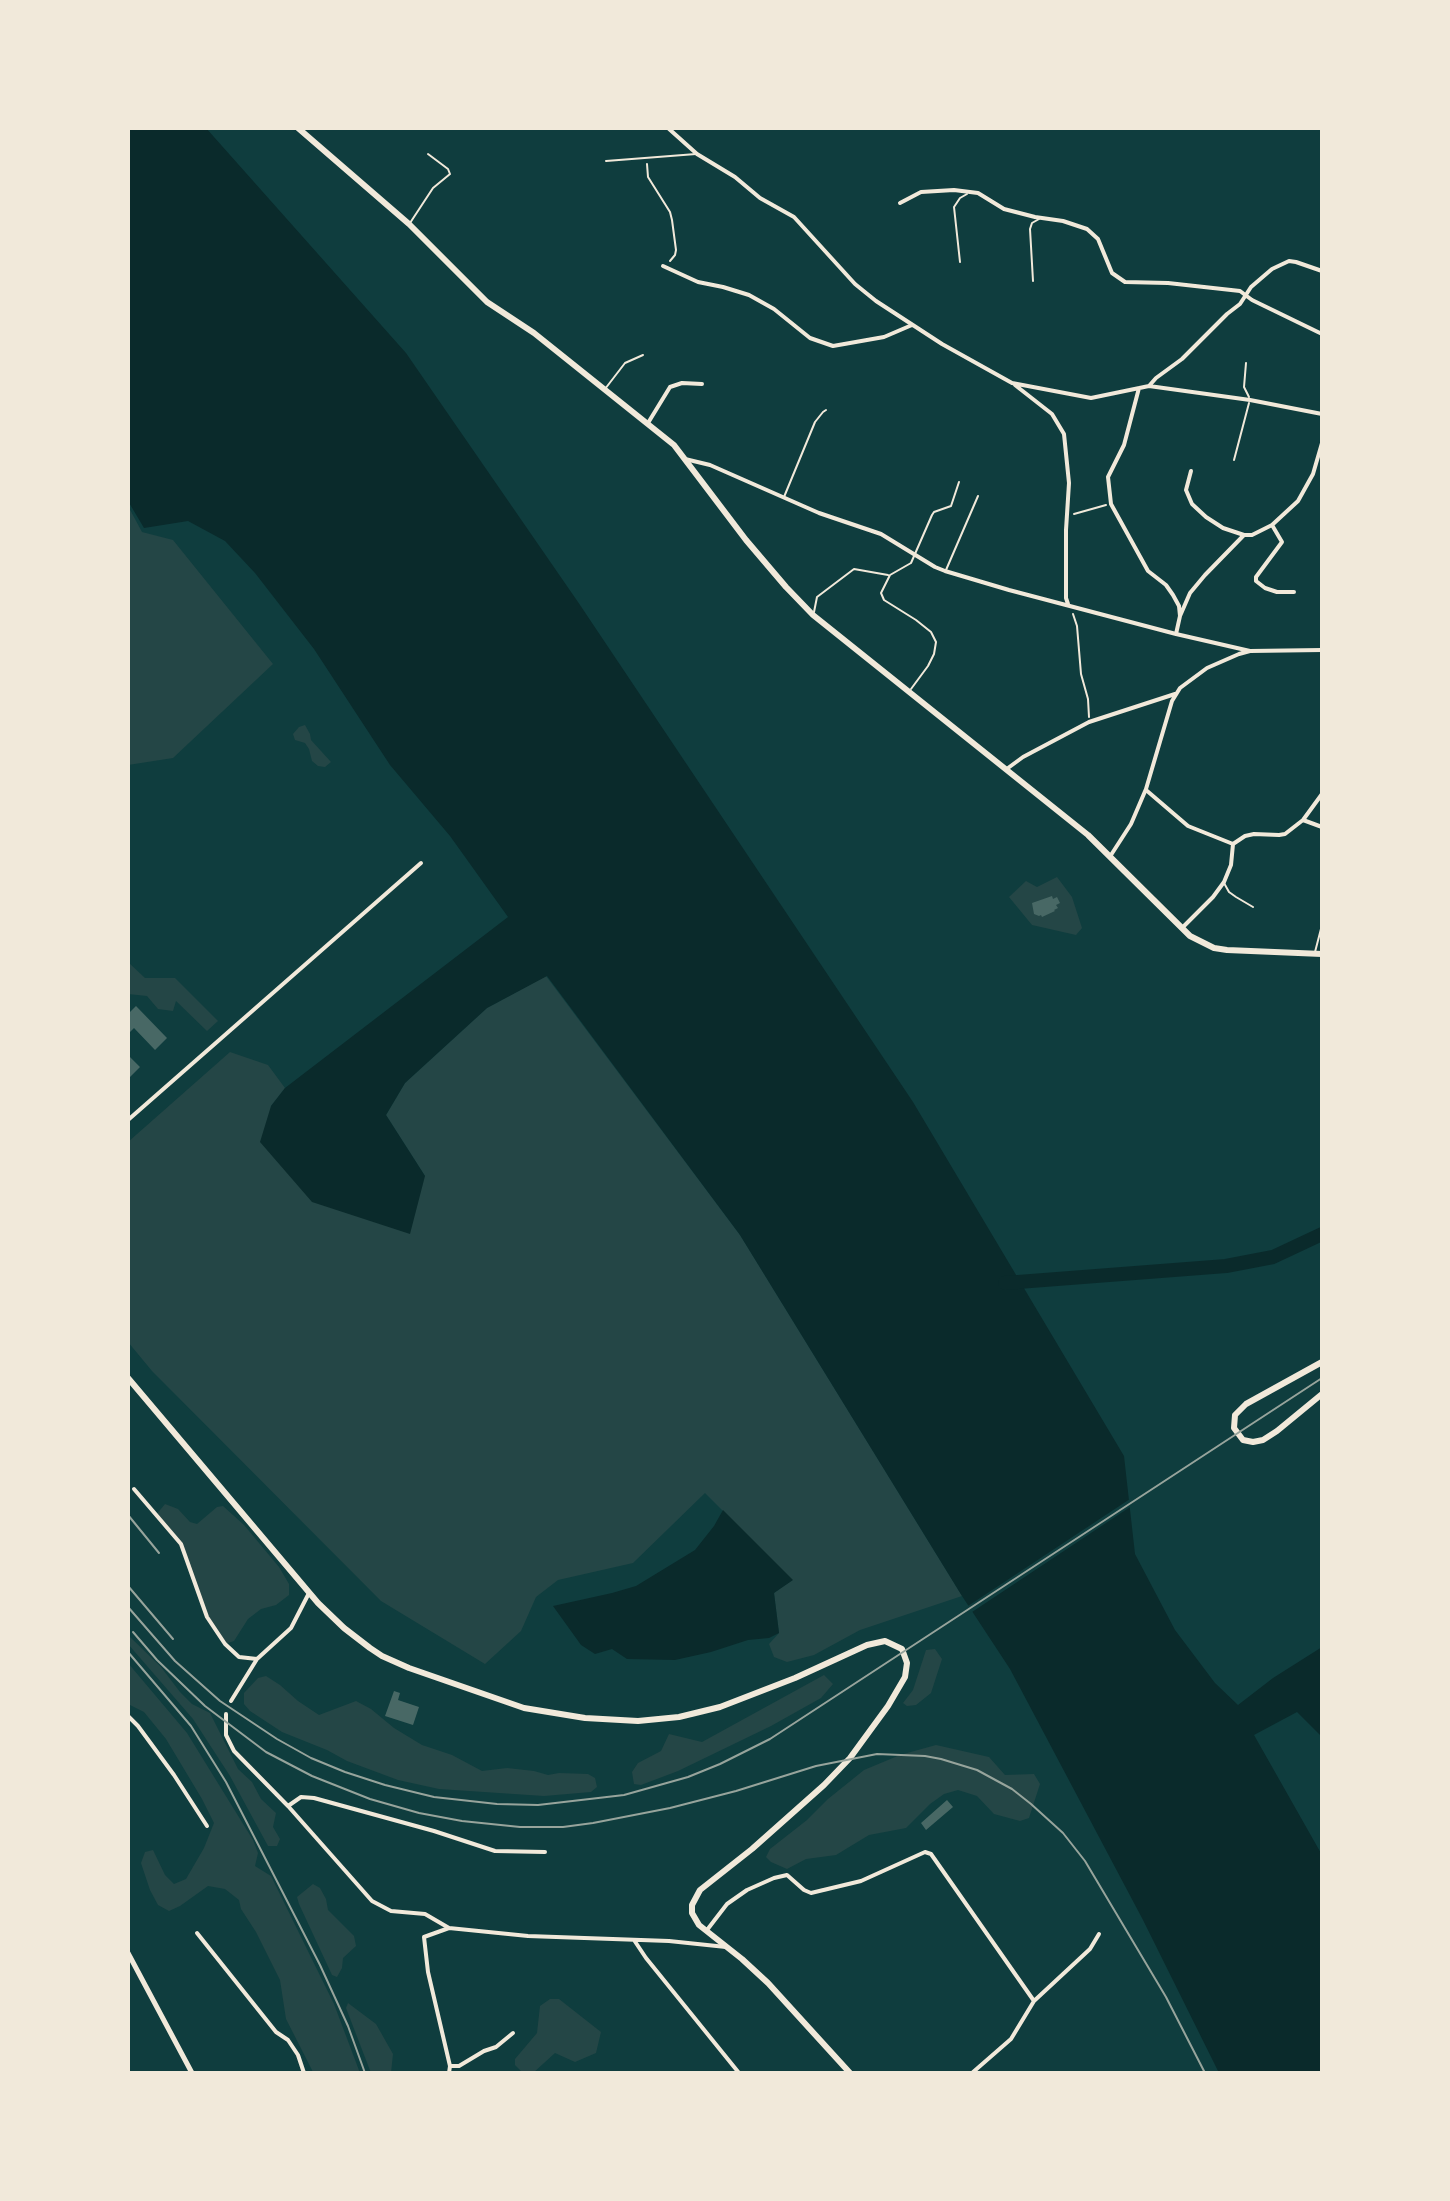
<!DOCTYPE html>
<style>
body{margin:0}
#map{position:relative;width:1450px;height:2201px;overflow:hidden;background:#0f3d3e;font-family:Barlow,sans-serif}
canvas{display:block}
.frame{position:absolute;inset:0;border:130px solid #f1e9da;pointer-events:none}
</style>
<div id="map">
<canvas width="1450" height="2201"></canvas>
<div class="frame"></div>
</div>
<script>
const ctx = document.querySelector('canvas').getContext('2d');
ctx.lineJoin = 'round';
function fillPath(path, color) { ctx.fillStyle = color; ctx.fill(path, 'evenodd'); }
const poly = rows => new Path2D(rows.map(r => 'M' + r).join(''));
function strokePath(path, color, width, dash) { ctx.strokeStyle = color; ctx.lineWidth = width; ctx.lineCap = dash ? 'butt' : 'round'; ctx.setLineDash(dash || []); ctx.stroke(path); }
fillPath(poly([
 [128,506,142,532,173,540,273,664,173,758,128,765],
 [305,725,310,734,311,740,331,762,325,767,318,766,312,761,309,749,305,743,295,740,293,734,299,727],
 [1057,877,1072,897,1082,928,1076,935,1032,925,1009,897,1026,881,1037,887],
 [128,962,145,978,175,978,218,1021,207,1031,176,1001,173,1011,158,1009,147,996,128,994],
 [546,976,740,1235,962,1596,860,1630,814,1655,787,1662,774,1657,769,1644,779,1633,774,1593,792,1580,705,1493,633,1563,558,1580,536,1597,521,1631,485,1664,381,1601,152,1371,128,1342,128,1142,230,1052,268,1065,285,1088,271,1106,425,1176,386,1115,405,1083,487,1008],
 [165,1504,178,1509,190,1522,197,1524,217,1507,223,1506,244,1525,279,1567,289,1584,289,1595,276,1605,261,1609,248,1619,234,1641,225,1644,207,1617,181,1544,156,1515],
 [128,1635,161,1667,180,1692,192,1704,210,1713,238,1769,252,1782,261,1799,276,1813,273,1827,280,1839,277,1846,268,1846,230,1776,193,1719,128,1644],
 [935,1649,942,1659,931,1693,916,1705,907,1706,903,1703,913,1690,926,1650],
 [128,1663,187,1733,253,1840,258,1853,255,1866,271,1876,334,2004,360,2073,313,2072,286,2019,280,1980,256,1932,241,1909,239,1900,225,1889,208,1886,180,1906,169,1911,158,1905,150,1890,141,1863,145,1852,153,1850,165,1875,174,1884,186,1879,204,1848,214,1823,202,1799,166,1739,144,1712,128,1704],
 [824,1675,833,1684,821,1698,771,1726,678,1771,641,1785,634,1784,632,1772,638,1763,661,1751,669,1734,702,1742],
 [266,1676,280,1685,298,1701,319,1715,356,1701,371,1709,394,1728,422,1745,452,1755,482,1771,507,1768,534,1771,548,1775,559,1773,588,1774,595,1778,597,1787,591,1792,544,1796,439,1789,398,1780,347,1761,327,1750,282,1732,250,1711,244,1704,244,1693,258,1678],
 [936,1745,989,1757,1005,1775,1034,1774,1040,1784,1029,1818,1020,1821,994,1814,977,1796,958,1790,944,1794,930,1804,906,1828,869,1835,836,1855,806,1859,787,1869,771,1862,766,1857,770,1849,807,1820,828,1799,864,1770,900,1755],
 [313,1884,320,1888,326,1899,328,1910,354,1936,356,1946,343,1958,342,1968,337,1977,332,1975,299,1904,297,1897],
 [550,1999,559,1999,601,2032,596,2053,575,2062,555,2053,533,2073,523,2073,515,2065,515,2059,537,2033,540,2006],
 [348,2003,376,2024,393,2054,391,2073,371,2073,346,2008]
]), '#244646');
fillPath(poly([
 [128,128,206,128,406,353,578,602,913,1102,1124,1456,1135,1554,1175,1630,1215,1683,1238,1705,1273,1678,1322,1647,1322,1737,1297,1712,1254,1735,1322,1855,1322,2073,1219,2073,1143,1920,1010,1669,962,1596,740,1235,547,976,487,1008,405,1083,386,1115,425,1176,410,1234,312,1202,260,1142,271,1106,285,1088,508,917,450,836,390,765,314,649,255,573,225,541,188,521,144,528,128,501],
 [723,1510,793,1580,774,1593,779,1633,769,1638,748,1640,711,1652,675,1660,627,1659,612,1649,595,1654,581,1645,553,1606,612,1593,636,1586,695,1550,714,1526]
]), '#0a2a2b');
fillPath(poly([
 [1133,1497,1133,1505,969,1614,965,1608]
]), '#0f3d3e');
strokePath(poly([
 [1005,1283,1226,1266,1273,1257,1322,1234]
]), '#0a2a2b', 14);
fillPath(poly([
 [1052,896,1053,899,1057,897,1060,903,1056,905,1058,908,1054,910,1055,911,1042,917,1041,915,1039,916,1034,914,1032,903],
 [136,1006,167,1038,155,1050,134,1028,128,1034,128,1014],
 [128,1055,140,1067,128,1079],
 [394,1691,400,1693,398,1700,419,1707,413,1725,385,1716],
 [947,1800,953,1807,926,1830,921,1823]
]), '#486865');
strokePath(poly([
 [647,164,648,177,670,212,672,220,676,250,675,255,670,261],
 [1074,514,1106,505],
 [1073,614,1077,626,1081,674,1088,699,1089,717]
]), '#f1e9da', 2);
strokePath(poly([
 [606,161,696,154],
 [410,223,433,188,450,174,448,169,428,154],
 [960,262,954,207,960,198,967,194],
 [1033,281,1030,229,1032,223,1039,219],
 [1246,363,1244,387,1249,397],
 [605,389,625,363,643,355],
 [1234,460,1249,403],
 [784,497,815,422,823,412,826,410],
 [946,570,978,496],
 [814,612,817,597,854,569,888,575],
 [911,689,928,666,934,654,936,642,931,632,916,620,884,600,881,593,890,575,911,563,932,515,934,512,951,506,959,482],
 [1224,883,1229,892,1236,897,1253,907],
 [1315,952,1322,925]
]), '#f1e9da', 2);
strokePath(poly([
 [668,128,697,154,735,177,760,198,794,217,855,284,876,301,942,344,1012,383,1091,398,1149,386,1250,400,1322,414],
 [900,203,921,192,954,190,978,193,1004,209,1035,217,1063,221,1087,229,1098,239,1112,273,1125,282,1168,283,1240,291,1252,300,1322,334],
 [663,266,698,282,723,287,749,295,774,309,810,338,833,346,884,337,912,325],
 [1015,385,1052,414,1064,434,1069,483,1066,530,1066,598,1068,604],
 [1149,386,1156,378,1182,359,1227,314,1240,304,1251,287,1272,269,1289,261,1296,262,1322,271],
 [1139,388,1124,445,1108,477,1111,504,1148,571,1166,585,1173,595,1179,606,1180,616],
 [648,423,670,387,682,383,702,384],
 [685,459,710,465,819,513,881,534,935,567,945,571,1009,590,1176,634,1250,651],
 [1191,471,1186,490,1192,504,1206,517,1223,528,1244,535,1252,535,1272,525,1298,501,1313,474,1322,443],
 [1272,525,1282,542,1256,577,1256,581,1265,588,1277,592,1294,592],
 [1176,634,1180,616,1190,593,1205,575,1244,535],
 [1008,768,1023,757,1089,722,1175,694],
 [1146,790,1188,826,1233,844,1245,836,1254,834,1279,835,1285,834,1303,820,1322,794],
 [1303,820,1322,827],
 [1111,855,1131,824,1146,789,1172,701,1180,688,1207,668,1239,654,1250,651,1322,650],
 [1182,928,1213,897,1224,882,1231,865,1233,844],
 [128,1120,421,863],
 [134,1489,181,1544,207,1617,225,1644,239,1657,257,1659],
 [231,1701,257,1659,291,1628,309,1593],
 [226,1714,226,1735,234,1751,288,1806,372,1901,391,1911,425,1914,449,1928,528,1936,669,1941,726,1947],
 [128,1716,138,1726,174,1775,207,1826],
 [288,1806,301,1797,314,1798,434,1831,495,1851,545,1852],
 [707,1930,727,1904,747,1890,774,1878,787,1875,804,1890,811,1893,861,1881,925,1852,931,1854,1034,2001],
 [197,1933,276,2032,288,2040,298,2055,304,2073],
 [634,1940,646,1958,739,2073],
 [450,2066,459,2066,484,2051,496,2047,513,2033],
 [449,2073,450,2066,428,1972,424,1937,449,1928],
 [972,2073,1011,2039,1034,2001,1090,1949,1099,1934]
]), '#f1e9da', 4);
strokePath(poly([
 [128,1953,192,2073]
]), '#f1e9da', 5);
strokePath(poly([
 [298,128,409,224,487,302,534,333,674,445,746,540,786,587,813,615,1088,835,1190,936,1214,948,1227,950,1322,954],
 [1322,1362,1246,1404,1235,1415,1234,1428,1243,1440,1253,1442,1263,1440,1277,1431,1322,1394]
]), '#f1e9da', 6);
strokePath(poly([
 [128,1378,318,1603,344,1628,370,1648,382,1656,409,1668,524,1708,585,1718,638,1721,679,1717,720,1707,795,1678,867,1645,885,1641,902,1649,907,1663,905,1677,888,1706,850,1758,824,1785,752,1849,700,1890,692,1905,692,1913,699,1925,742,1959,768,1983,850,2073]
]), '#f1e9da', 6);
strokePath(poly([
 [128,1515,159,1553],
 [128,1586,173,1639],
 [128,1607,175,1661,220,1701,277,1739,311,1758,345,1772,385,1785,434,1797,497,1804,538,1805,624,1795,688,1777,720,1764,770,1739,1322,1378],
 [133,1632,157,1660,205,1706,266,1752,312,1776,370,1799,419,1813,462,1821,520,1827,563,1827,593,1823,670,1808,736,1791,816,1766,877,1754,925,1756,941,1759,977,1770,1012,1789,1031,1804,1063,1833,1085,1861,1166,1997,1205,2073],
 [128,1652,191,1726,226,1782,320,1965,348,2026,365,2073]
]), '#97a49c', 2);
</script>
